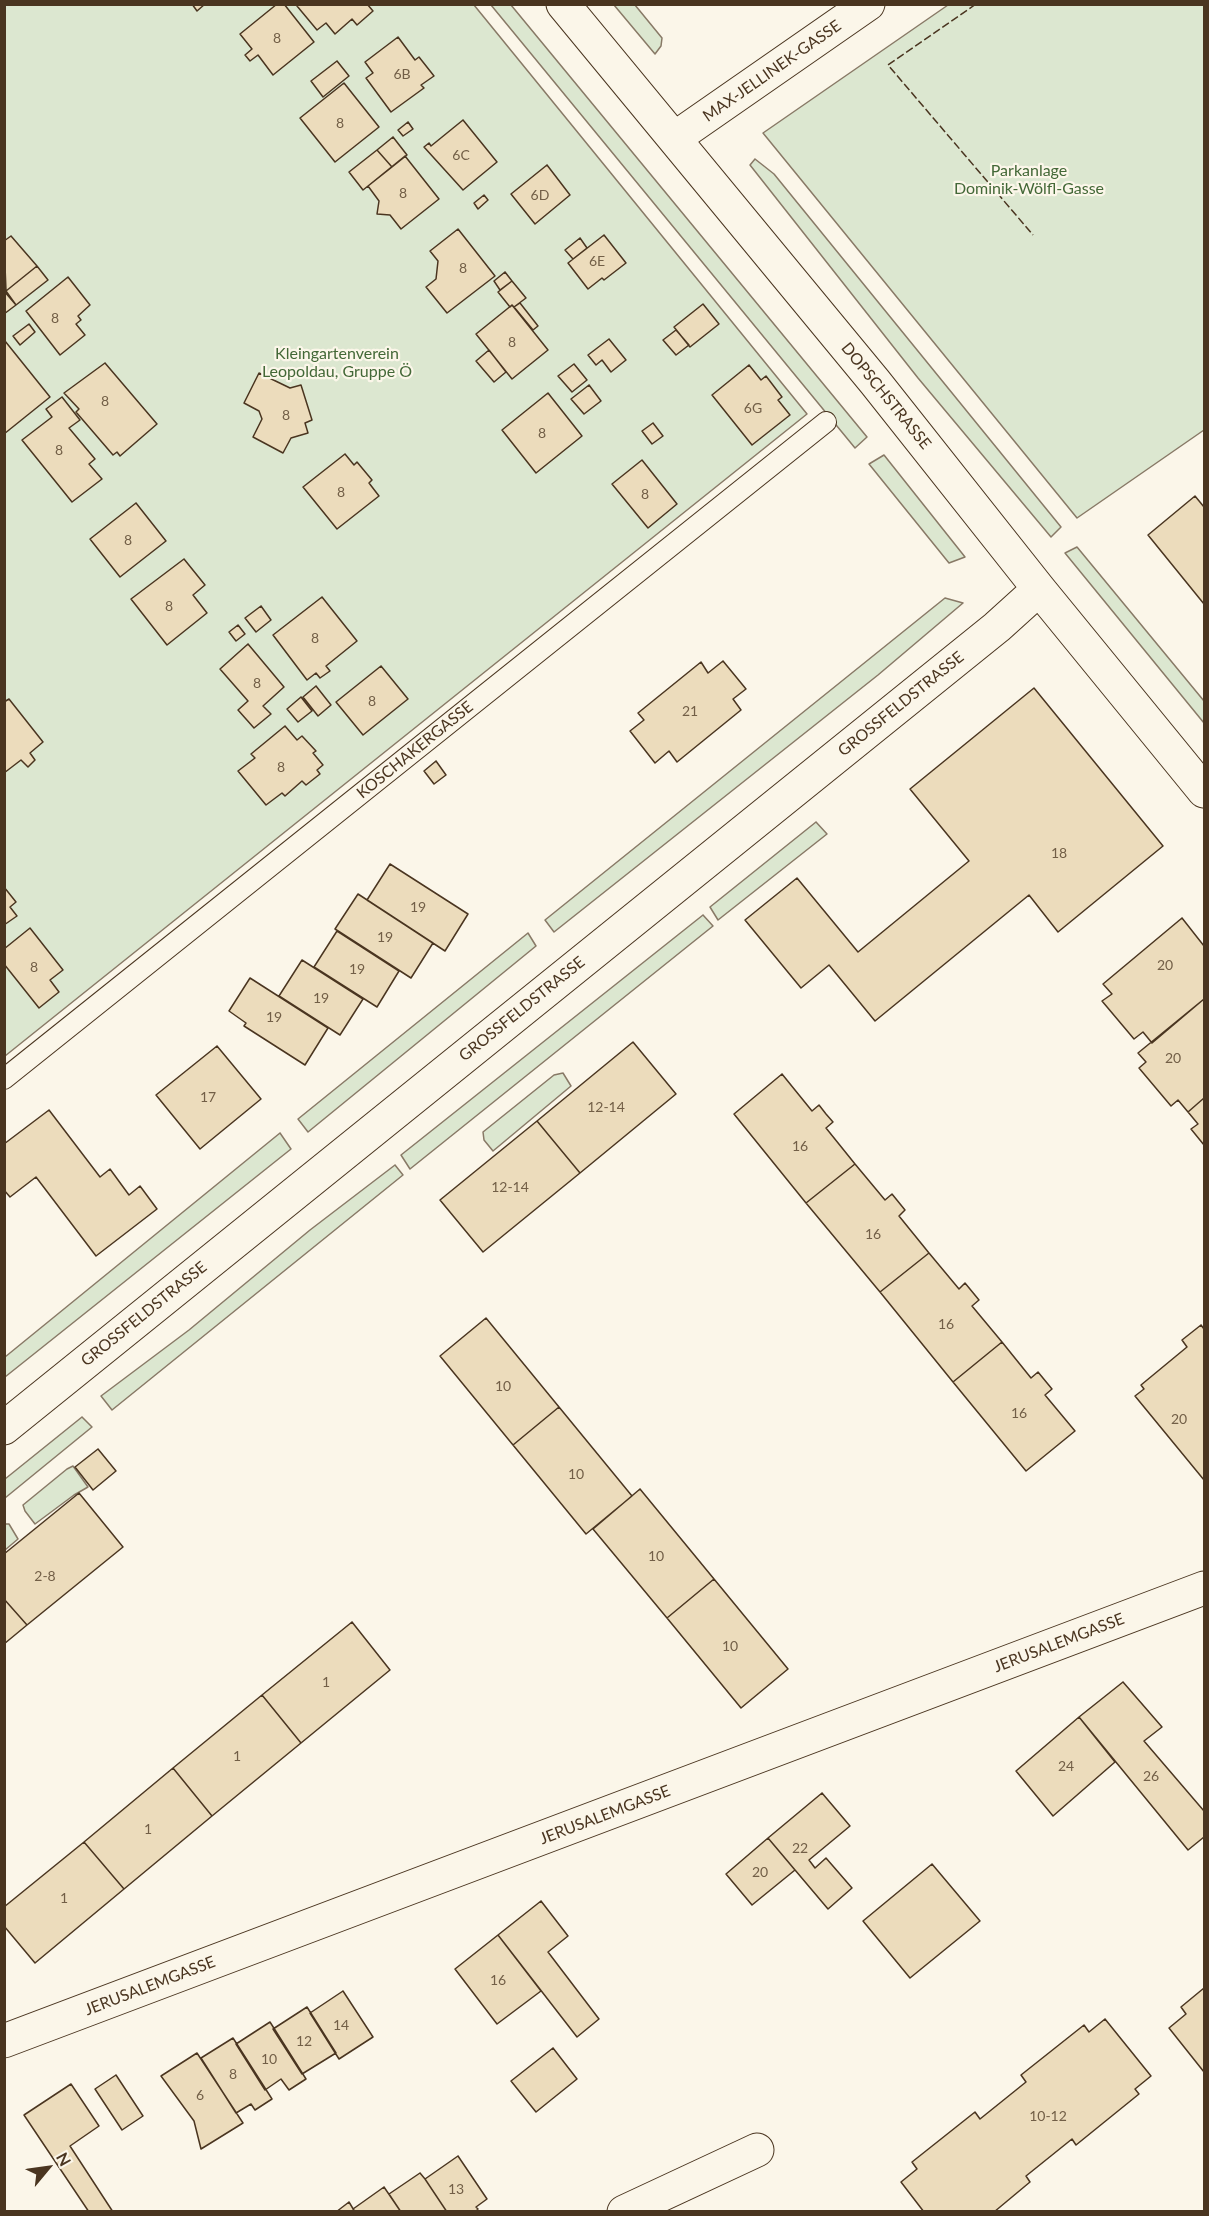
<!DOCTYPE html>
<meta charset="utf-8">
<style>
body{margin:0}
#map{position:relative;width:1209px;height:2216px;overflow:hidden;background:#fbf6e9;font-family:Lato,sans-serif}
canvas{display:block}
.frame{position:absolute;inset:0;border:6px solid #4a3520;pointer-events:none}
.north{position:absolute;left:18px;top:2138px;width:60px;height:60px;-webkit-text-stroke:4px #fbf6e9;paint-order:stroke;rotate:61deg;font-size:16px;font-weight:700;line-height:24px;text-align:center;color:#4a3520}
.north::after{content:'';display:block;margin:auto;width:21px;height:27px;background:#4a3520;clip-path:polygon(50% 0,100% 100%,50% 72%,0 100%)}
</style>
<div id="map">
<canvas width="1209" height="2216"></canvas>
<div class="frame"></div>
<div class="north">N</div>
</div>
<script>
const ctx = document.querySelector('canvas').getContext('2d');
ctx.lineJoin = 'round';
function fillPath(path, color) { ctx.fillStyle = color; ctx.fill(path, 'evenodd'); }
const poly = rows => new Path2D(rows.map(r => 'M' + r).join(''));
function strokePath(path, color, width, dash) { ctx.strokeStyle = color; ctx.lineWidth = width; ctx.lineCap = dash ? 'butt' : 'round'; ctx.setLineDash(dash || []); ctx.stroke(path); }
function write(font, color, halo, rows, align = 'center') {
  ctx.font = font + ' Lato,sans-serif'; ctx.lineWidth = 4.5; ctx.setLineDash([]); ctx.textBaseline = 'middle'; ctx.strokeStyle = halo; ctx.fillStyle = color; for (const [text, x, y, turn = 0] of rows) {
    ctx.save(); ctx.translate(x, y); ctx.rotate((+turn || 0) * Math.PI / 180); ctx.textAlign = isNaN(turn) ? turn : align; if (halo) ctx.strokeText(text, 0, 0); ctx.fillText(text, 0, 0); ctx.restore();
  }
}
const green = poly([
 [5,5,474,5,807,414,5,1056,5,5],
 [491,5,511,5,867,437,855,448,491,5],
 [614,5,635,5,662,38,661,46,655,54,614,5],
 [948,5,1204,5,1204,430,1077,518,763,133,948,5],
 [755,159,774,174,1061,527,1051,537,918,378,750,165,755,159],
 [884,455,965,557,949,563,869,464,884,455],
 [1077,547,1204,701,1204,723,1065,553,1077,547],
 [945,598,963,603,878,675,554,932,545,920,945,598],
 [816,822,827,834,718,920,710,907,816,822],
 [703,915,713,926,410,1169,401,1155,703,915],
 [528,933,536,946,308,1132,298,1119,528,933],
 [563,1073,571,1086,493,1151,484,1140,483,1132,554,1075,563,1073],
 [280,1133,291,1149,5,1377,5,1357,280,1133],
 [395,1165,403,1175,112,1410,101,1396,189,1330,310,1230,395,1165],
 [82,1417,92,1427,5,1498,5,1479,82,1417],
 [73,1466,88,1487,74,1495,35,1524,25,1511,23,1505,67,1469,73,1466],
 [5,1524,9,1524,18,1539,5,1550,5,1524]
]);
fillPath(green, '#dce7d0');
strokePath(green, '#887966', 1.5);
const building = poly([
 [192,4,205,4,197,11,192,4],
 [277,4,284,4,314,42,273,75,258,55,250,61,245,55,252,49,240,34,277,4],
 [299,4,367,4,373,11,357,25,352,19,335,34,326,23,317,30,297,6,299,4],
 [398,37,415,60,419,57,434,76,421,85,424,88,391,112,366,78,373,73,365,62,398,37],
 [337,61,349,76,323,97,311,81,337,61],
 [344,83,379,127,335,162,300,118,344,83],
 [463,120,497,162,463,190,424,147,429,143,431,146,463,120],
 [408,122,413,129,403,136,398,130,408,122],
 [393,137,407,155,392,167,377,150,393,137],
 [377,150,392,167,363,190,349,172,377,150],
 [405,156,439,199,401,229,390,215,377,214,379,201,368,186,405,156],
 [547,165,570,195,535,224,511,194,547,165],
 [484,195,488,200,478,209,474,203,484,195],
 [458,229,495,276,447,313,426,287,436,279,438,261,430,251,458,229],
 [604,235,626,263,604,280,602,278,588,289,568,263,604,235],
 [11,236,37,266,6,291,4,241,11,236],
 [580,238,587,248,573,259,565,250,580,238],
 [37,266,48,280,16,305,6,291,37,266],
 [505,272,512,281,500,290,494,281,505,272],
 [68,277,90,305,78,316,81,320,76,324,85,335,60,355,26,311,68,277],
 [512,281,526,298,514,307,512,305,510,307,498,292,512,281],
 [4,291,16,305,4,314,4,291],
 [520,303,538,326,533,330,514,307,520,303],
 [703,304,719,324,690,347,674,327,703,304],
 [512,305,548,350,512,379,476,334,512,305],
 [29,324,35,332,20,345,13,336,29,324],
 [676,330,689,345,676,355,663,340,676,330],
 [609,339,626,360,611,372,602,360,596,365,588,355,609,339],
 [5,341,50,397,4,434,4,341,5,341],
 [489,350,506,372,494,382,476,361,489,350],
 [105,363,157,424,120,456,117,452,113,455,76,412,79,409,64,393,105,363],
 [574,364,587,380,572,392,558,376,574,364],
 [749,365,761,380,766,376,782,397,778,400,790,415,752,445,712,395,749,365],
 [259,373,290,388,301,385,312,420,305,423,308,433,291,438,283,453,253,437,262,419,259,411,244,403,259,373],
 [589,385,601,401,584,414,571,399,589,385],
 [548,393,582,436,536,473,502,430,548,393],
 [62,397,80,420,69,428,95,459,89,464,102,479,72,502,22,440,52,417,46,409,62,397],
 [653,423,663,436,652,444,642,431,653,423],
 [345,454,354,465,357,462,372,480,369,483,379,496,337,529,303,487,345,454],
 [642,460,677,504,648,528,612,484,642,460],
 [1195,496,1204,507,1204,604,1148,535,1195,496],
 [136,503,166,541,120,577,90,539,136,503],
 [184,559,205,585,193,595,207,613,167,645,131,599,184,559],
 [322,597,357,641,326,666,330,671,320,678,316,673,307,680,273,635,322,597],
 [261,606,271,620,256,632,245,618,261,606],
 [238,625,245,634,236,641,229,632,238,625],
 [248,644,284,687,263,706,271,714,254,728,238,710,248,701,220,669,248,644],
 [723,661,746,689,733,699,741,710,677,762,669,751,655,763,630,731,644,720,638,713,701,662,708,673,723,661],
 [381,666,408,699,363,735,336,702,381,666],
 [316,686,331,705,318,716,303,697,316,686],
 [1034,688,1163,846,1058,932,1029,895,875,1021,829,965,801,988,745,920,797,878,858,952,969,861,910,789,1034,688],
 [301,697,312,711,298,722,287,709,301,697],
 [9,699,43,742,30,753,35,760,28,767,21,760,4,773,4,702,9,699],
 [285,726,297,740,302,736,316,751,313,753,323,765,317,770,320,774,306,785,302,781,285,796,282,793,266,805,238,771,255,758,251,754,285,726],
 [436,761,446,775,434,784,424,771,436,761],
 [390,864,468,914,445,951,367,900,390,864],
 [4,887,16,902,10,907,17,916,4,925,4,887],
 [358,894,433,943,411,978,335,929,358,894],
 [1182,918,1204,946,1204,999,1152,1043,1143,1032,1134,1039,1102,1001,1112,994,1103,984,1182,918],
 [30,928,63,970,50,980,59,992,39,1008,4,964,4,949,30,928],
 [337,931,399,971,377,1007,314,967,337,931],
 [302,960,363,999,340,1035,279,996,302,960],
 [250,978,328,1028,305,1065,244,1026,246,1023,229,1011,250,978],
 [1204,999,1204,1098,1188,1112,1178,1100,1171,1106,1139,1068,1146,1062,1138,1053,1204,999],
 [633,1042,676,1094,580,1173,537,1121,633,1042],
 [217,1046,261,1099,200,1149,156,1095,217,1046],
 [782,1074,812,1111,819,1105,826,1114,833,1122,826,1128,855,1164,806,1203,734,1114,782,1074],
 [1204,1098,1204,1145,1191,1129,1198,1124,1188,1112,1204,1098],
 [49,1110,100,1177,110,1169,129,1195,140,1186,157,1209,96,1256,36,1177,10,1197,4,1190,4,1144,49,1110],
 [537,1121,580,1173,483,1252,440,1200,537,1121],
 [855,1164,885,1200,892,1194,905,1210,899,1216,929,1253,880,1292,806,1203,855,1164],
 [929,1253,959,1289,965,1283,979,1300,972,1306,1002,1342,953,1382,880,1292,929,1253],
 [486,1318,559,1407,513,1445,440,1356,486,1318],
 [1201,1325,1204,1329,1204,1480,1135,1396,1144,1389,1141,1385,1187,1347,1182,1340,1201,1325],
 [1002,1342,1031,1378,1038,1372,1052,1389,1045,1395,1075,1431,1026,1471,953,1382,1002,1342],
 [559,1407,632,1496,586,1534,513,1445,559,1407],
 [98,1449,116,1471,93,1490,75,1467,98,1449],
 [640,1489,714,1579,667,1618,593,1529,640,1489],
 [79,1493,123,1547,27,1625,4,1599,4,1554,79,1493],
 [714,1579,788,1669,741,1708,667,1618,714,1579],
 [4,1599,27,1625,4,1644,4,1599],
 [352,1622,390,1670,301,1743,262,1695,352,1622],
 [1123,1682,1162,1727,1144,1741,1204,1811,1204,1837,1188,1850,1079,1717,1123,1682],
 [262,1695,301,1743,212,1816,173,1768,262,1695],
 [1079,1717,1115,1762,1053,1816,1016,1771,1079,1717],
 [173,1768,212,1816,124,1889,84,1842,173,1768],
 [822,1793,850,1826,809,1860,815,1868,826,1858,852,1888,828,1909,768,1838,822,1793],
 [768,1838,795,1870,752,1905,726,1874,768,1838],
 [84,1842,124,1889,35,1963,4,1926,4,1907,84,1842],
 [932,1864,980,1921,910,1978,863,1921,932,1864],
 [541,1901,568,1936,548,1952,599,2019,577,2037,498,1935,541,1901],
 [498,1935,541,1991,497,2024,455,1969,498,1935],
 [1204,1988,1204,2072,1169,2028,1186,2014,1181,2007,1204,1988],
 [343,1991,373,2037,339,2059,310,2013,343,1991],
 [307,2007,336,2053,302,2074,273,2029,307,2007],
 [1105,2019,1151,2076,1135,2089,1139,2094,1076,2145,1072,2139,1026,2176,1030,2182,994,2212,924,2212,901,2182,917,2169,912,2162,975,2112,980,2119,1026,2082,1021,2075,1084,2025,1089,2032,1105,2019],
 [270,2022,306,2079,289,2090,281,2079,265,2090,236,2044,270,2022],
 [233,2038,272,2099,255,2110,251,2104,236,2113,201,2058,233,2038],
 [553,2048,577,2079,536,2112,511,2081,553,2048],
 [197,2053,243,2123,201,2149,194,2121,161,2076,197,2053],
 [116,2075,143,2116,122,2130,95,2089,116,2075],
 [71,2084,99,2126,70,2146,113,2212,89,2212,24,2115,71,2084],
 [458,2156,487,2199,476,2207,478,2209,475,2212,447,2212,425,2179,458,2156],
 [420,2173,425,2179,447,2212,401,2212,389,2194,420,2173],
 [384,2187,401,2212,355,2212,353,2209,384,2187],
 [349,2202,355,2212,336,2212,349,2202]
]);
fillPath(building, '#ecdcbc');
strokePath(building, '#4a3520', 1.5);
const lane = poly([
 [4,1079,826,422]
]);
const street = poly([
 [563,4,875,382,1039,589,1204,791],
 [675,138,868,4],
 [4,1428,997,627,1039,589],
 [4,2041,1204,1588],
 [624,2212,757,2150]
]);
strokePath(lane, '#4a3520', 22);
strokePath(street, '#4a3520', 35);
strokePath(lane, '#fbf6e9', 20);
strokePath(street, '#fbf6e9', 33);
strokePath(poly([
 [976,4,888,65,1033,235]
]), '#4a3520', 1.5, [8, 3]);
write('14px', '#725f47', null, [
 ["8",277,38],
 ["6B",402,74],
 ["8",340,123],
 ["6C",461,155],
 ["8",403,193],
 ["6D",540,195],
 ["6E",597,261],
 ["8",463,268],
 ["8",55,318],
 ["8",512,342],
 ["8",105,401],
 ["6G",753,408],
 ["8",286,415],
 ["8",542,433],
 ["8",59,450],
 ["8",341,492],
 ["8",645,494],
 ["8",128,540],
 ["8",169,606],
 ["8",315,638],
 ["8",257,683],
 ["8",372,701],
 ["21",690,711],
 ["8",281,767],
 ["18",1059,853],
 ["19",418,907],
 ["19",385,937],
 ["20",1165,965],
 ["8",34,967],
 ["19",357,969],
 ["19",321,998],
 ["19",274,1017],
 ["20",1173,1058],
 ["17",208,1097],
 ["12-14",606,1107],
 ["16",800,1146],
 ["12-14",510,1187],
 ["16",873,1234],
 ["16",946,1324],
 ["10",503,1386],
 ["16",1019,1413],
 ["20",1179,1419],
 ["10",576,1474],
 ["10",656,1556],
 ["2-8",45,1576],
 ["10",730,1646],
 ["1",326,1682],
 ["1",237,1756],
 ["24",1066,1766],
 ["26",1151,1776],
 ["1",148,1829],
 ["22",800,1848],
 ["20",760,1872],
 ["1",64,1898],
 ["16",498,1980],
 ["14",341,2025],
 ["12",304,2041],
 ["10",269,2059],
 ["8",233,2074],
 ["6",200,2095],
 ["10-12",1048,2116],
 ["13",456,2189]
]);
write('16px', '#4a3520', '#fbf6e9', [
 ["MAX-JELLINEK-GASSE",772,71,-35],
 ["DOPSCHSTRASSE",886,396,51],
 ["GROSSFELDSTRASSE",901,704,-39],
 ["KOSCHAKERGASSE",415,750,-39],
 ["GROSSFELDSTRASSE",522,1009,-39],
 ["GROSSFELDSTRASSE",144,1314,-39],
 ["JERUSALEMGASSE",1059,1643,-21],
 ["JERUSALEMGASSE",605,1815,-21],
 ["JERUSALEMGASSE",150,1986,-21]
]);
write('16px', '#436837', '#fbf6e9', [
 ["Parkanlage",1029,171],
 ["Dominik-Wölfl-Gasse",1029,189],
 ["Kleingartenverein",337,354],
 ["Leopoldau, Gruppe Ö",337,372]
]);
</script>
